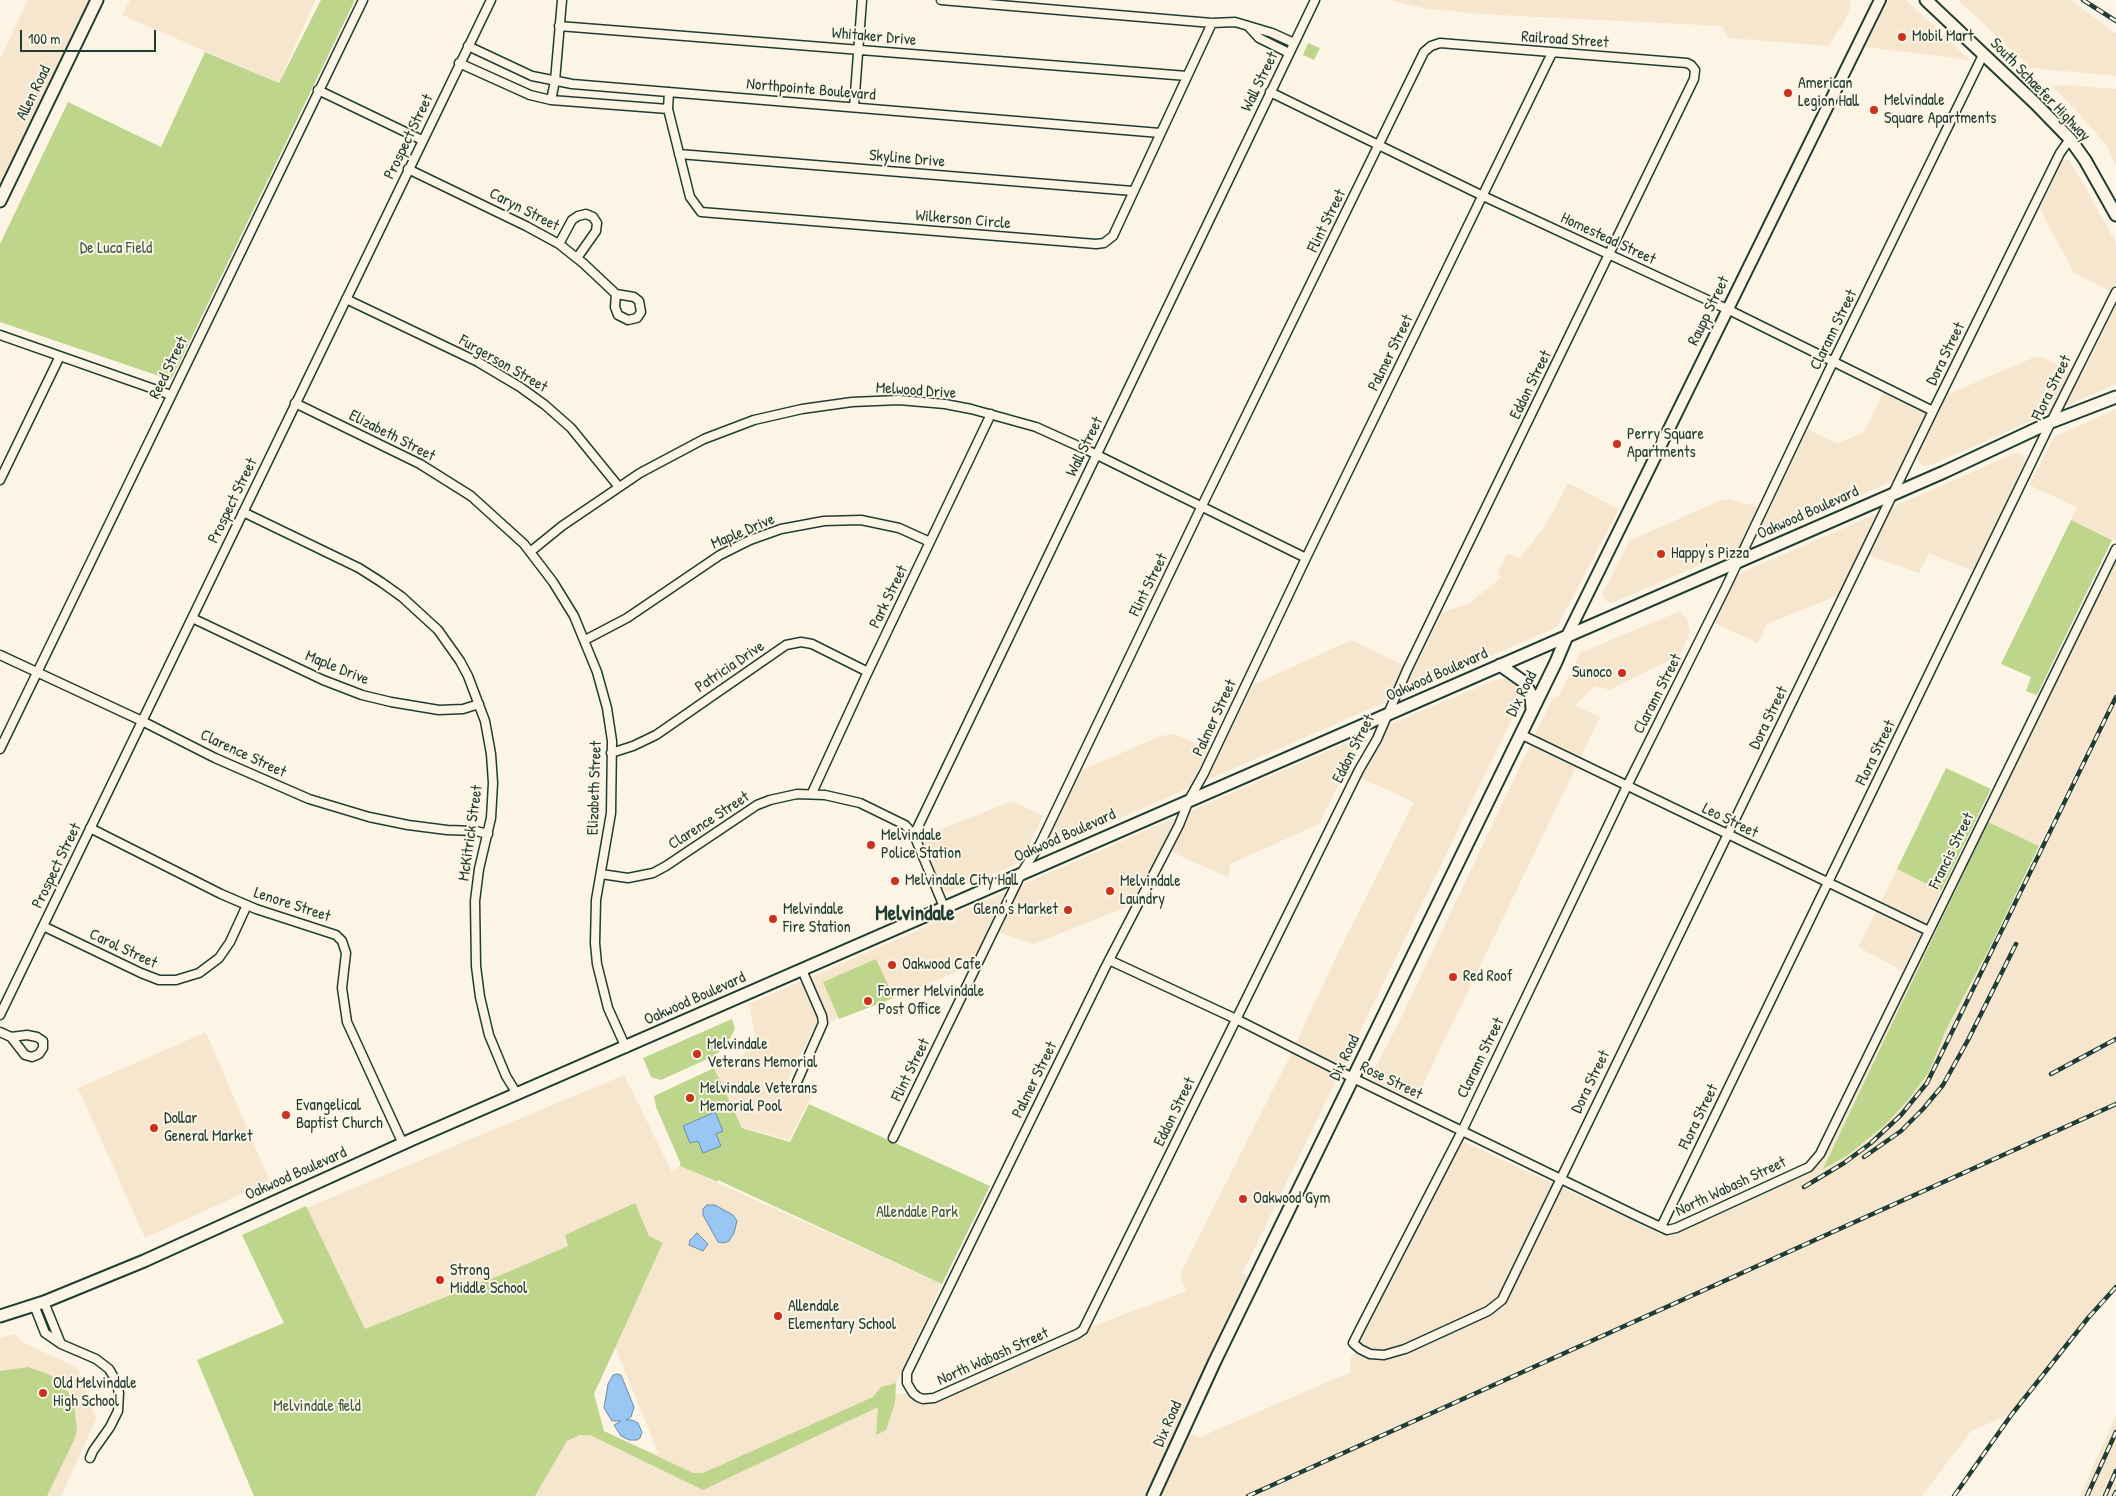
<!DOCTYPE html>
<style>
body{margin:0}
#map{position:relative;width:2116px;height:1496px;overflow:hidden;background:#fcf5e5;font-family:"Patrick Hand",sans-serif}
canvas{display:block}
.scale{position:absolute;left:20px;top:30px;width:136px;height:22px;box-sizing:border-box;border:2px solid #1f3d34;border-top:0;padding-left:6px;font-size:15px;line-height:18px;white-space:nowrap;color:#1f3d34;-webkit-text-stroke:4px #fcf5e5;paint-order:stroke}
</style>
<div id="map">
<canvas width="2116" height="1496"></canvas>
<div class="scale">100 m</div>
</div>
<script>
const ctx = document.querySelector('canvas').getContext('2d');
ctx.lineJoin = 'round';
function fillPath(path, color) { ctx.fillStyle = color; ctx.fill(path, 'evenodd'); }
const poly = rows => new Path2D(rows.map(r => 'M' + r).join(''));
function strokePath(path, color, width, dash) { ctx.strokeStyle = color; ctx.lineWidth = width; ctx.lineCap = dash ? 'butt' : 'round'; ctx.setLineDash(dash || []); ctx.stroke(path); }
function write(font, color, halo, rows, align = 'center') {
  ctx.font = font + ' "Patrick Hand",sans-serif'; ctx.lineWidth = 4; ctx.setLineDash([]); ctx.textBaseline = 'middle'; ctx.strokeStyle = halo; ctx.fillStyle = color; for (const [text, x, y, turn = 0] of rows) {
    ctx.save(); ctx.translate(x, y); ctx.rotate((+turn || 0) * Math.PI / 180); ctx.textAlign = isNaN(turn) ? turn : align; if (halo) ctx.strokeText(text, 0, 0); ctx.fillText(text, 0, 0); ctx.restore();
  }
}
fillPath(poly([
 [28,0,97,0,0,201,0,59],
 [130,0,315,0,279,83,122,15],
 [1390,0,1851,0,1848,15,1829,46,1728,38,1722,26,1479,14,1422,8],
 [1889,0,1906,0,1970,60,1865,47],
 [1958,0,2071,0,2116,34,2116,76,2031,68],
 [2068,85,2116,89,2116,165,2107,146,2082,117,2052,86],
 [2063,160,2069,160,2076,171,2116,243,2116,294,2074,273,2040,209],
 [2116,305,2116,384,1931,465,1923,466,1917,459,1946,395,2037,356,2048,360,2081,378],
 [1884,391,1927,412,1895,480,1612,603,1608,603,1602,595,1629,541,1719,501,1729,499,1769,510,1808,429,1838,444,1865,431],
 [2116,409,2116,541,2071,520,2077,507,2029,485,2054,437],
 [2016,453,2023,455,2026,461,1973,571,1929,553,1919,573,1860,552,1839,595,1767,624,1758,643,1714,623,1736,575],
 [1568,483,1619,509,1557,627,1095,829,1056,845,1048,836,1082,770,1161,736,1174,734,1219,753,1253,685,1351,640,1414,670,1443,612,1468,604,1502,577,1497,574,1507,554,1520,558,1546,525],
 [2116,560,2116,692,2039,846,1988,822],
 [1680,611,1687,619,1690,632,1680,655,1610,690,1595,686,1575,706,1600,717,1415,1101,1370,1080,1370,1077,1398,1024,1552,699,1559,696,1580,653],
 [1505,679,1515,683,1521,690,1521,700,1243,1272,1240,1273,1255,1279,1183,1431,1200,1437,1351,1372,1350,1360,1460,1140,1661,1234,1812,1164,1937,915,1998,940,2116,697,2116,1287,2088,1318,2012,1414,1971,1431,1922,1496,535,1496,567,1441,591,1429,659,1455,615,1347,663,1244,383,1496,254,1496,197,1360,284,1323,242,1235,624,1075,672,1172,680,1166,942,1284,896,1383,881,1387,875,1395,913,1393,923,1399,1083,1330,1186,1291,1180,1274,1288,1060,1340,949,1414,802,1361,778,1387,728,1393,723,1495,680],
 [1348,742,1355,744,1358,751,1346,777,1342,777,1319,824,1230,864,1228,877,1162,848,1131,905,1033,944,992,930,974,965,894,998,815,1027,786,1083,812,1095,789,1140,741,1127,714,1068,741,1059,755,1034,749,1004],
 [1010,802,1014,802,1043,816,1024,856,1017,864,948,892,943,890,924,848,922,837],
 [1897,869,1941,891,1903,971,1858,947],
 [206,1032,270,1181,145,1238,78,1088],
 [15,1334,24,1343,77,1367,96,1419,61,1496,0,1496,0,1338],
 [2116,1415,2116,1496,2080,1496]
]), '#f7e6ce');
fillPath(poly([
 [321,0,355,0,171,380,0,322,0,244,68,102,161,147,205,52,279,83],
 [1308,43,1320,48,1314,60,1303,55],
 [2071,520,2112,540,2037,695,2026,691,2031,677,2001,664],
 [1946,768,1991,789,1941,891,1897,869],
 [1988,822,2039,846,1994,939,1946,1030,1929,1072,1908,1100,1885,1125,1848,1155,1823,1169],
 [876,959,894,998,839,1019,823,982],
 [732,1019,735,1029,727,1044,716,1055,661,1080,651,1077,643,1058],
 [714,1068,742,1128,790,1142,809,1104,990,1186,942,1284,718,1180,718,1182,680,1166,680,1162,656,1107,654,1096],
 [635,1203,649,1236,663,1243,594,1394,604,1431,693,1473,703,1473,873,1397,881,1387,896,1383,895,1403,886,1430,876,1435,878,1407,703,1490,590,1435,580,1435,567,1441,535,1496,254,1496,197,1360,284,1323,242,1235,306,1206,365,1329,501,1275,568,1246,565,1235],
 [28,1367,48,1374,59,1381,68,1392,74,1404,77,1430,74,1440,47,1496,0,1496,0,1371]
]), '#bed68c');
const water = poly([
 [715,1112,723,1131,716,1134,721,1146,703,1153,698,1141,690,1143,683,1126,715,1112],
 [707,1205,715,1205,733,1215,737,1221,734,1233,729,1241,724,1243,718,1242,703,1215,703,1209,707,1205],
 [697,1233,708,1244,703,1251,689,1245,690,1240,697,1233],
 [617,1374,621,1375,634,1407,631,1417,626,1420,632,1420,638,1423,642,1432,640,1438,637,1440,629,1440,621,1436,614,1425,621,1421,612,1421,604,1408,608,1384,613,1375,617,1374]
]);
fillPath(water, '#99c6f3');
strokePath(water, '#688fa7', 1);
const minor = poly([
 [941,0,1212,23,1235,22,1272,33,1294,43],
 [559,26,1187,76],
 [1249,27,1259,38,1289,53],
 [468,46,532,76,572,84,1160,133],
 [1983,55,1833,362,1726,587,1627,786,1462,1131,1361,1327,1353,1343,1360,1349,1370,1354,1384,1355,1405,1349,1488,1311,1502,1300,1933,411,2060,153,2070,139],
 [459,63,530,95,551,100,668,109],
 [318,90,422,140],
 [669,92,668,109,690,197,701,212,1096,244,1104,243,1113,236,1212,23],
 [1270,92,1483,196,1727,309,1933,411],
 [551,100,555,81,562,0],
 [854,107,862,0],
 [679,154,1133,191],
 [408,169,526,226,559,244,583,263,616,294,634,297,639,301,641,312,637,318,628,320,618,315,615,307,616,294],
 [559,244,572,220,578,216,586,214,593,217,597,223,596,231,577,258],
 [346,299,478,362,520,387,545,405,571,428,619,487],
 [0,335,171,395],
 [295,403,420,464,471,496,524,544,553,582,574,616,597,672,607,708,612,741,611,813,596,900,595,943,597,964,608,1008,626,1048],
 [0,480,60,356],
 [243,512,359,568,381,582,402,597,438,630,460,661,468,676,485,721,491,754,493,783,491,818,479,869,475,901,476,966,480,997,489,1035,506,1076,517,1094],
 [530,552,562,526,640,473,704,439,754,420,802,409,852,402,899,400,945,404,971,409,1036,427,1087,450,1306,558],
 [192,618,323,680,362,695,391,702,439,710,463,709,479,704],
 [585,640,627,618,720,555,750,540,781,529,824,521,861,520,899,528,930,542],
 [0,655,142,721,215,758,309,799,369,817,408,825,447,830,476,831,488,834],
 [1520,734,1929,931],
 [0,749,363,0],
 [611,753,633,746,656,735,786,645,801,642,812,644,868,672],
 [812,793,865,678,991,414],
 [90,828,221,894,256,909,336,935,342,941,346,953,342,988,347,1022,403,1144],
 [601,874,628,878,653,873,666,866,757,805,770,800,797,794,825,795,860,803,905,825,914,835],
 [944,907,914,835,1315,0],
 [43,926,141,973,159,980,176,980,199,973,219,958,230,942,247,905],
 [1109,960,1236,1019,1353,1078,1637,1216,1667,1230,1676,1228,1809,1167,1820,1154,2116,549],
 [0,1015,491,0],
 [0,1032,11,1037,25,1055,32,1057,39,1054,43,1048,43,1041,37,1037,27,1035,11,1037],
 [797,1082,823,1023,822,1016,802,970],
 [893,1138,1022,872,1040,844,1197,516,1424,52,1431,46,1440,43,1687,63,1691,65,1695,70,1694,79,1407,670,1377,739,1359,770,1083,1330,1077,1334,934,1398,923,1399,918,1397,913,1393,907,1383,907,1373,1105,968,1179,825,1189,800,1204,773,1306,558,1552,53],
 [1661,1227,2051,422,2116,292],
 [44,1302,61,1344],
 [34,1305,45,1333,61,1344,96,1359,109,1369,116,1381,119,1393,118,1411,110,1427,93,1451,90,1458]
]);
const tertiary = poly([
 [1567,636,1880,0]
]);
const secondary = poly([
 [1926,0,2035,103,2070,139,2085,160,2116,215],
 [0,201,97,0],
 [1500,665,1524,682,1531,694,1532,709],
 [0,1316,44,1302,144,1261,413,1139,1944,472,2051,422,2116,397],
 [1153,1496,1215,1361,1556,662,1567,636]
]);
strokePath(minor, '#1f3d34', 11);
strokePath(tertiary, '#1f3d34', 14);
strokePath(secondary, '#1f3d34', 15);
strokePath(minor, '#fcf5e5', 8);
strokePath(tertiary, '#fcf5e5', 10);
strokePath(secondary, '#fcf5e5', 11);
const rail = poly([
 [2083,0,2116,21],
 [2051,1074,2116,1039],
 [1864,1157,1901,1131,1923,1109,1943,1085,1968,1040,2016,944],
 [1804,1187,1844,1163,1871,1143,1901,1115,1927,1083,2116,697],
 [1248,1496,2116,1104],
 [1954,1496,2012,1414,2088,1318,2116,1287],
 [2087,1496,2116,1432],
 [2105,1496,2116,1471],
 [2114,1496,2116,1492]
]);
strokePath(rail, '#1f3d34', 4.5);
strokePath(rail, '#fcf5e5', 2.5, [8]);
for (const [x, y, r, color] of [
 [1902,37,5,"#c8321e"],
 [1788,93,5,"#c8321e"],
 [1874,110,5,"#c8321e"],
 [1617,444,5,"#c8321e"],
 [1661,554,5,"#c8321e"],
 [1622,673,5,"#c8321e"],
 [871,845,5,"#c8321e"],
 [895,881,5,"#c8321e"],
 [1110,891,5,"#c8321e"],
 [1068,910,5,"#c8321e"],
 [773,919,5,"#c8321e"],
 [892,965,5,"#c8321e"],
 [1453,977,5,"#c8321e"],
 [868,1001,5,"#c8321e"],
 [697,1054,5,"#c8321e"],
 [690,1098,5,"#c8321e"],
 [286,1115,5,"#c8321e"],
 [154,1128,5,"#c8321e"],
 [1243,1199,5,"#c8321e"],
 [440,1280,5,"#c8321e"],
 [778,1316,5,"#c8321e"],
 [43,1393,5,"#c8321e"]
]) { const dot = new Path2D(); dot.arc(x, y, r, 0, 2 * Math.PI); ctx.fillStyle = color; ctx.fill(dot); strokePath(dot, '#fcf5e5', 2); }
write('16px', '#1f3d34', '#fcf5e5', [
 ["Whitaker Drive",874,37,5],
 ["Railroad Street",1565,40,4],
 ["Wall Street",1260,82,-64],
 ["Northpointe Boulevard",811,90,5],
 ["South Schaefer Highway",2040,90,46],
 ["Allen Road",34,93,-64],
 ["Prospect Street",409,137,-64],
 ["Skyline Drive",907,159,5],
 ["Caryn Street",524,210,27],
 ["Wilkerson Circle",963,220,5],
 ["Flint Street",1327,221,-64],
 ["Homestead Street",1608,239,25],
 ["Raupp Street",1709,311,-64],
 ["Clarann Street",1834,330,-64],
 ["Palmer Street",1391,353,-64],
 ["Dora Street",1946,354,-64],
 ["Furgerson Street",503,364,30],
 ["Reed Street",169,368,-64],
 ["Eddon Street",1531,385,-64],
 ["Flora Street",2052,388,-64],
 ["Melwood Drive",916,391,4],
 ["Elizabeth Street",392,436,27],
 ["Wall Street",1085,447,-64],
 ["Prospect Street",233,501,-64],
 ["Oakwood Boulevard",1808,513,-24],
 ["Maple Drive",743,532,-23],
 ["Flint Street",1149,585,-64],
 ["Park Street",889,597,-64],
 ["Patricia Drive",730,667,-34],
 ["Maple Drive",337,668,22],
 ["Oakwood Boulevard",1437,675,-24],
 ["Dix Road",1522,694,-63],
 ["Clarann Street",1658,694,-63],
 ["Palmer Street",1215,718,-65],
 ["Dora Street",1769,718,-64],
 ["Eddon Street",1354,749,-63],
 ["Flora Street",1876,753,-64],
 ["Clarence Street",243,754,25],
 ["Elizabeth Street",595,788,-88],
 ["Clarence Street",709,821,-33],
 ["Leo Street",1730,821,26],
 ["McKitrick Street",471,833,-82],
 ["Oakwood Boulevard",1065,836,-24],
 ["Francis Street",1952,851,-64],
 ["Prospect Street",57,866,-64],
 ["Lenore Street",292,905,18],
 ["Carol Street",123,949,25],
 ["Oakwood Boulevard",695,999,-24],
 ["Dix Road",1345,1058,-64],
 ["Clarann Street",1481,1058,-64],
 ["Flint Street",911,1070,-64],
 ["Palmer Street",1035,1080,-64],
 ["Rose Street",1391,1081,26],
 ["Dora Street",1591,1082,-64],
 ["Eddon Street",1175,1112,-64],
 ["Flora Street",1699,1117,-64],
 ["Oakwood Boulevard",296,1174,-24],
 ["North Wabash Street",1731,1187,-25],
 ["North Wabash Street",993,1357,-24],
 ["Dix Road",1168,1424,-66]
]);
write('16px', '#1f3d34', '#fcf5e5', [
 ["Mobil Mart",1912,37],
 ["American",1798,84],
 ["Legion Hall",1798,102],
 ["Melvindale",1884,101],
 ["Square Apartments",1884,119],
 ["Perry Square",1627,435],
 ["Apartments",1627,453],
 ["Happy's Pizza",1671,554],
 ["Sunoco",1612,673,"right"],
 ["Melvindale",881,836],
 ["Police Station",881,854],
 ["Melvindale City Hall",905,881],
 ["Melvindale",1120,882],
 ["Laundry",1120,900],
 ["Melvindale",783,910],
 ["Fire Station",783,928],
 ["Gleno's Market",1058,910,"right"],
 ["Oakwood Cafe",902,965],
 ["Red Roof",1463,977],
 ["Former Melvindale",878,992],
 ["Post Office",878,1010],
 ["Melvindale",707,1045],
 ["Veterans Memorial",707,1063],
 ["Melvindale Veterans",700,1089],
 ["Memorial Pool",700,1107],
 ["Evangelical",296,1106],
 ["Baptist Church",296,1124],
 ["Dollar",164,1119],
 ["General Market",164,1137],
 ["Oakwood Gym",1253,1199],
 ["Strong",450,1271],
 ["Middle School",450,1289],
 ["Allendale",788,1307],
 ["Elementary School",788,1325],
 ["Old Melvindale",53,1384],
 ["High School",53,1402]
], 'left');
write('16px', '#3f5c46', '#fcf5e5', [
 ["De Luca Field",116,249],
 ["Allendale Park",917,1213],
 ["Melvindale field",317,1407]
]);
write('bold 21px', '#1f3d34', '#fcf5e5', [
 ["Melvindale",915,914]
]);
</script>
